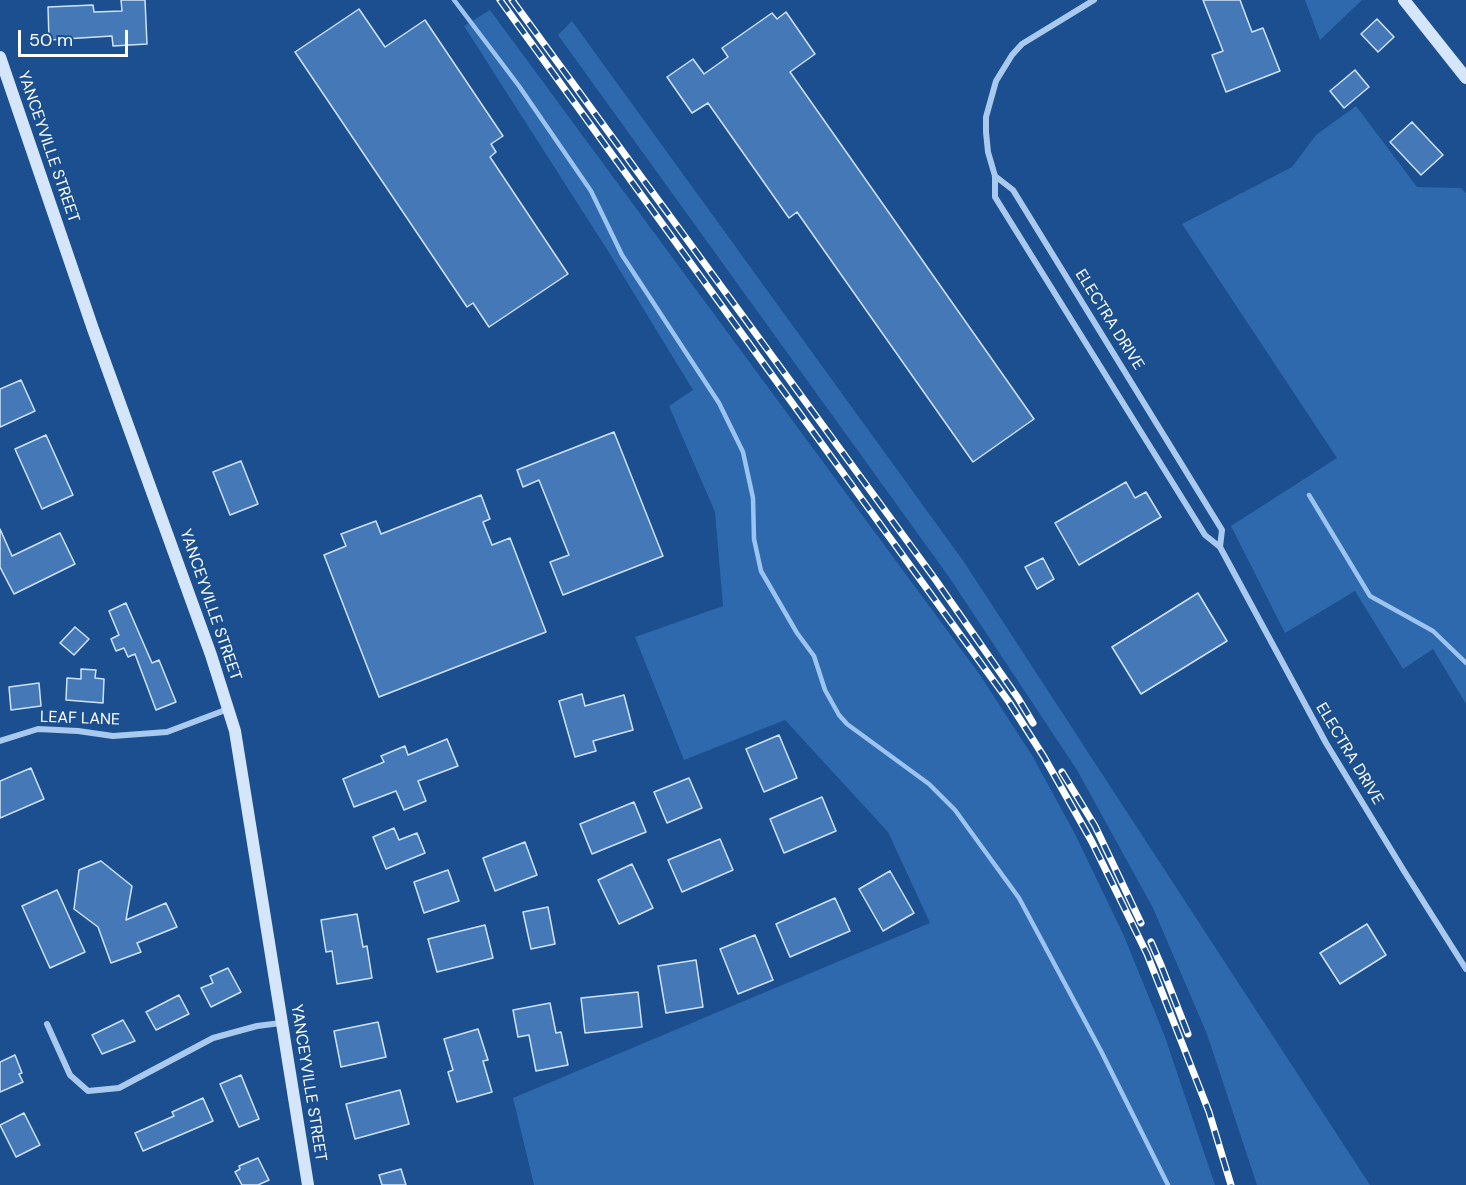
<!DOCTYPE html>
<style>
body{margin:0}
#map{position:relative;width:1466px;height:1185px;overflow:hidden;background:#1b4f8f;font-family:"DM Sans",sans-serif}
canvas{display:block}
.scale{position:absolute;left:18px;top:30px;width:110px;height:27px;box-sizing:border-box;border:3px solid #fff;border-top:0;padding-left:8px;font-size:18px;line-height:21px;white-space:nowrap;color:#fff;-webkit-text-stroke:4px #1b4f8f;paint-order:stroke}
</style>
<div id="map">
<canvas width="1466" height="1185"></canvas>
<div class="scale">50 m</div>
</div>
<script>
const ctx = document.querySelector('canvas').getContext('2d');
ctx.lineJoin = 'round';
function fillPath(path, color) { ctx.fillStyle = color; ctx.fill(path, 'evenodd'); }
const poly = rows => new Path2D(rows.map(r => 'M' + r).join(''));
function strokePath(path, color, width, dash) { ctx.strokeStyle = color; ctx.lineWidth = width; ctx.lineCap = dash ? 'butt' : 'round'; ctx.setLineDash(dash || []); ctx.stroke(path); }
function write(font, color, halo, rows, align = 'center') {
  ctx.font = font + ' "DM Sans",sans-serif'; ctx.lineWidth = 4.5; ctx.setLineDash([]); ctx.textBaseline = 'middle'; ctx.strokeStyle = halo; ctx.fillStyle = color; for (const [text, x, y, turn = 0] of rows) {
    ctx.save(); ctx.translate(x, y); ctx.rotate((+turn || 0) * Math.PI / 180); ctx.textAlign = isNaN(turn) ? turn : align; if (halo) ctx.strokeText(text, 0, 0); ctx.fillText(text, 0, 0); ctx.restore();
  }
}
fillPath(poly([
 [1305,0,1362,0,1320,40],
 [490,10,980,675,1033,757,1075,834,1124,936,1165,1037,1215,1185,534,1185,513,1098,930,923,888,832,785,720,684,760,635,637,723,606,715,512,669,406,693,390,608,251,464,26],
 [572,21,964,562,1370,1185,1257,1185,1207,1034,1153,908,1077,770,949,577,558,35],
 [1356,106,1417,187,1461,188,1466,193,1466,704,1433,649,1403,669,1355,591,1285,633,1231,526,1337,458,1182,224,1292,167,1316,135]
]), '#2e69ad');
strokePath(poly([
 [454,0,519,86,591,191,622,255,719,403,743,452,753,498,754,539,761,571,797,633,814,656,825,690,839,715,847,724,929,784,955,810,1019,898,1101,1051,1168,1185],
 [1309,495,1370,596,1433,631,1466,663]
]), '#9cc4f0', 4.5);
const building = poly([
 [121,0,145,0,147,44,113,46,112,36,49,40,48,7,93,5,94,12,122,11,121,0],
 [1203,0,1240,0,1252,32,1263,28,1280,71,1226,92,1212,55,1223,51,1203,0],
 [359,9,385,47,425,20,503,136,491,144,496,152,490,157,568,274,489,327,473,303,467,307,295,52,359,9],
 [786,12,815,54,790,72,1034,419,973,462,797,212,789,218,708,103,692,113,667,77,693,59,704,74,728,57,722,48,772,13,777,19,786,12],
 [1377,19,1394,37,1378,52,1361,34,1377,19],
 [1355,70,1369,87,1344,108,1330,91,1355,70],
 [1412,122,1443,155,1421,175,1390,142,1412,122],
 [21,380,35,411,0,427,0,389,21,380],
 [614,432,663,556,563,595,550,562,569,555,539,480,523,487,517,470,614,432],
 [46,435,73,495,42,509,15,449,46,435],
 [241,461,258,504,230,515,213,472,241,461],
 [1126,482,1135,498,1146,492,1161,517,1079,565,1055,523,1126,482],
 [481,495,490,519,483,522,492,545,510,538,546,632,379,697,324,555,346,546,341,534,376,521,381,534,481,495],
 [0,529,12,556,60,533,75,564,14,594,0,567,0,529],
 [1043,558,1054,579,1037,589,1025,567,1043,558],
 [1198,593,1227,641,1141,694,1112,647,1198,593],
 [126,603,152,663,159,660,176,702,156,710,135,654,128,657,124,648,116,651,111,639,119,635,109,611,126,603],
 [75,627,89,639,74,655,60,643,75,627],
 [81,669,96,670,95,678,104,679,103,703,66,700,67,678,81,679,81,669],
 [39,683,41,706,11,710,9,687,39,683],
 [582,694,585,706,624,695,633,730,593,741,596,751,575,757,559,701,582,694],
 [779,735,797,778,764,792,746,749,779,735],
 [447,739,458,766,418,781,426,801,404,810,396,791,354,807,343,779,384,762,381,756,405,746,408,755,447,739],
 [31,768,44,799,0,818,0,781,31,768],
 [689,778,702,808,667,823,654,792,689,778],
 [822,797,836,831,784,853,770,819,822,797],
 [634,802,646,832,592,854,580,824,634,802],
 [394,828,399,840,417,833,425,853,386,869,373,837,394,828],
 [720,839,733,870,682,892,668,860,720,839],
 [525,842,537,875,495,891,483,858,525,842],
 [101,861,132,886,126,920,166,903,177,927,137,943,141,952,111,963,98,927,74,909,79,870,101,861],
 [632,864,653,908,619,924,598,880,632,864],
 [448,870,459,901,424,913,414,882,448,870],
 [890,871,914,913,883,931,859,889,890,871],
 [57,890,85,952,50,968,22,906,57,890],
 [835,898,850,931,790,957,776,924,835,898],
 [548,907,555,944,531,949,523,912,548,907],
 [357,914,363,947,367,946,372,978,337,984,332,951,326,952,321,920,357,914],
 [1367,924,1386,955,1340,984,1320,953,1367,924],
 [485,925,493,958,437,972,428,939,485,925],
 [755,935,773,980,738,994,720,949,755,935],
 [696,960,703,1007,666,1013,658,966,696,960],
 [228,968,241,992,211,1007,201,988,213,983,210,976,228,968],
 [638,992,642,1027,585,1033,581,998,638,992],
 [179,995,189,1014,156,1030,146,1012,179,995],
 [550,1003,556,1033,561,1032,568,1065,536,1071,529,1035,518,1037,513,1010,550,1003],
 [123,1020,135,1041,102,1054,92,1035,123,1020],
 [378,1022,386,1057,341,1067,334,1031,378,1022],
 [478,1029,488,1060,483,1061,492,1092,457,1102,448,1072,453,1070,444,1039,478,1029],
 [15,1055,22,1073,19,1074,23,1082,0,1092,0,1062,15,1055],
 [241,1075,259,1119,239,1127,220,1084,241,1075],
 [400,1090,409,1124,355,1139,346,1104,400,1090],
 [203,1098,213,1121,143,1151,135,1133,174,1116,172,1112,203,1098],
 [24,1113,40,1145,16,1157,0,1125,24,1113],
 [258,1158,269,1180,258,1185,242,1185,235,1172,240,1169,239,1166,258,1158],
 [401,1169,406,1185,382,1185,379,1175,401,1169]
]);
fillPath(building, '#4478b7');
strokePath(building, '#cfe3fa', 1.5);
strokePath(poly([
 [1094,0,1022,44,1012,55,996,81,986,117,986,132,988,152,995,176,995,197,1205,535,1220,547,1326,743,1404,871,1466,969],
 [995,176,1013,190,1222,530,1220,547],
 [0,741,38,729,78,731,113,736,167,732,228,709],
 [47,1024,70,1075,88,1091,119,1088,213,1038,257,1026,281,1023]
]), '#a9c9ee', 6);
strokePath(poly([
 [1404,0,1466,78],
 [0,57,93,329,211,655,235,731,308,1185]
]), '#d6e6fa', 12);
const rail = poly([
 [500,0,1009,702,1044,757,1092,842,1147,954,1209,1112,1231,1185],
 [512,0,935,579,1018,698,1033,723],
 [1062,772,1095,826,1141,923],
 [1151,942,1161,965,1188,1034]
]);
strokePath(rail, '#fff', 7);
strokePath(rail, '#1b4f8f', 4.5, [14]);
write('16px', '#fff', '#1b4f8f', [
 ["YANCEYVILLE STREET",48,147,71],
 ["ELECTRA DRIVE",1109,320,58],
 ["YANCEYVILLE STREET",210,605,71],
 ["LEAF LANE",80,719,2],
 ["ELECTRA DRIVE",1349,754,59],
 ["YANCEYVILLE STREET",308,1083,81]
]);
</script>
